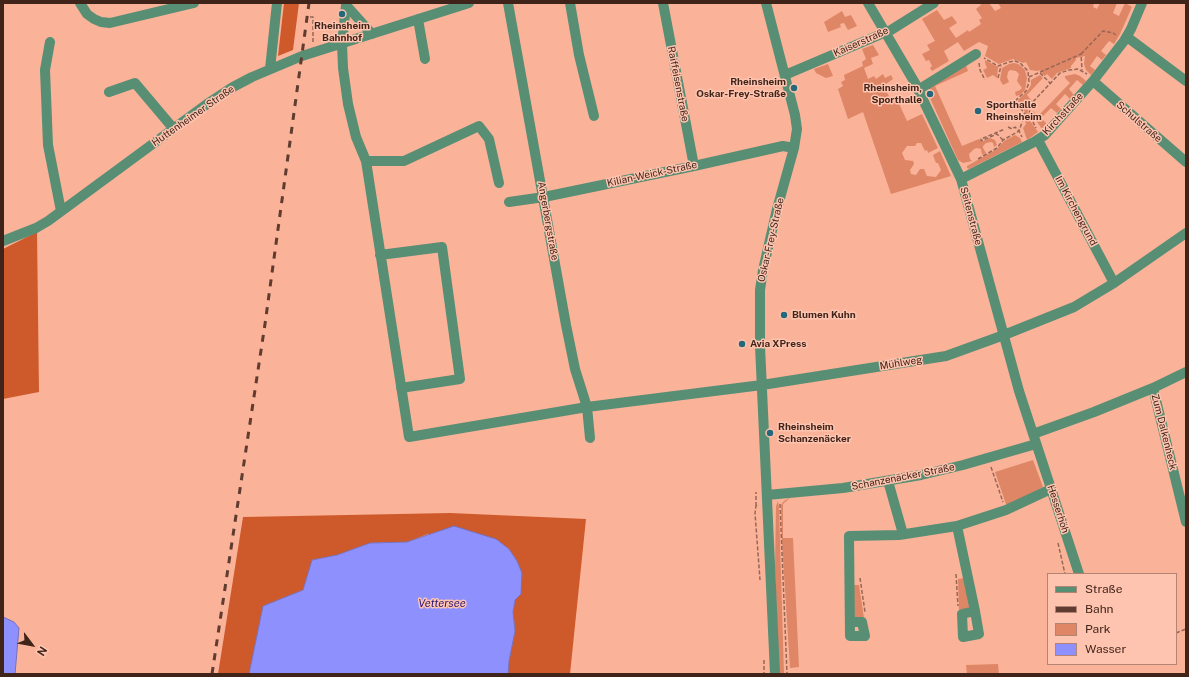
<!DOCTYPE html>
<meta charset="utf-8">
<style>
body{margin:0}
#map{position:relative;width:1189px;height:677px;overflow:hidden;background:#fab399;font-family:"Public Sans",sans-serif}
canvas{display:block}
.frame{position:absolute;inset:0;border:4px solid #40241a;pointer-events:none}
.legend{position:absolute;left:1047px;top:573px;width:130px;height:92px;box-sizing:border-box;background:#fec4af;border:1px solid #b28473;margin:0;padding:5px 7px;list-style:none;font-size:12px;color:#40241a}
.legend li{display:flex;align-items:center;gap:8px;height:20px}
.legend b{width:20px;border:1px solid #b28473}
.north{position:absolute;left:12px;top:625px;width:40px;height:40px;-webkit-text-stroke:3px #fec4af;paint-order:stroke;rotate:122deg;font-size:11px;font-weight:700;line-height:16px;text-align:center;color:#40241a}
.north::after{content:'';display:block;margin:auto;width:14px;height:18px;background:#40241a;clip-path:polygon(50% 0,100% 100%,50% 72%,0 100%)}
</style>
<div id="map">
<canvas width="1189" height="677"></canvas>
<div class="frame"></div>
<ul class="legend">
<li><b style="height:5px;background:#588e73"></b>Straße</li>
<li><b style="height:5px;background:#5f3c2f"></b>Bahn</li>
<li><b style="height:11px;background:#de8666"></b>Park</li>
<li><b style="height:11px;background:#8e90fe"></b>Wasser</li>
</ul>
<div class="north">N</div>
</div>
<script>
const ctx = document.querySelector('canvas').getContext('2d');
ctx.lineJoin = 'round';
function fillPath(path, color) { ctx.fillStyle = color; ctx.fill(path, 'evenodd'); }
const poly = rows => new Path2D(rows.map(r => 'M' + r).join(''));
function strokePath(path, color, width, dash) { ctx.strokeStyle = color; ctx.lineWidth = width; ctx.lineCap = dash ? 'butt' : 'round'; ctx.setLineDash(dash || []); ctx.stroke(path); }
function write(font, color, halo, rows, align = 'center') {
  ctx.font = font + ' "Public Sans",sans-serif'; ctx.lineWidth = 3; ctx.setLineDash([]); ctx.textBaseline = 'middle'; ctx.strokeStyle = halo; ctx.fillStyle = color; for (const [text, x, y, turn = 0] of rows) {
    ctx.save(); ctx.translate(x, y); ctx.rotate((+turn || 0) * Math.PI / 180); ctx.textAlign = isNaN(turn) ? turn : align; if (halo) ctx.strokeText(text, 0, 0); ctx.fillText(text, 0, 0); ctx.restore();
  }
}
fillPath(poly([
 [980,3,989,3,995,11,1001,8,998,3,1094,3,1093,7,1097,9,1100,3,1102,4,1103,3,1117,3,1113,13,1119,16,1125,3,1132,7,1120,34,1114,44,1109,41,1101,51,1106,55,1102,60,1097,56,1090,66,1095,70,1091,75,1086,70,1084,64,1085,56,1076,58,1076,60,1071,66,1071,68,1057,73,1052,79,1047,74,1045,76,1043,75,1040,70,1038,71,1030,70,1026,62,1023,63,1013,59,999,64,985,56,988,46,979,42,964,51,958,42,944,51,949,61,932,71,930,68,932,66,929,60,926,61,922,54,930,50,927,45,935,41,922,19,937,10,944,20,952,16,957,23,949,28,956,38,968,30,969,32,981,24,979,20,982,18,976,9,981,5],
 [842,11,845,17,851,15,857,26,848,30,844,23,840,24,841,27,828,32,824,22],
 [873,45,879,55,871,58,873,64,864,68,868,79,874,76,876,79,883,74,885,78,891,75,893,79,883,86,889,96,880,102,881,104,896,97,907,121,922,114,938,148,928,153,927,150,925,151,921,143,917,143,915,146,907,146,902,153,905,160,913,161,914,164,910,170,911,174,916,175,920,169,924,169,927,176,936,177,941,170,938,163,936,163,933,155,940,151,951,176,891,194,863,112,848,119,838,89,843,86,841,82,845,80,844,75,863,66,862,62,866,59,862,49],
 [985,60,998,67,997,78,993,75,987,78,983,70,987,68,985,63],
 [1014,63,1018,64,1022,67,1025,70,1027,78,1025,90,1020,95,1016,96,1015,92,1020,90,1022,88,1017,81,1019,74,1016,71,1010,70,1008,72,1007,77,1009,82,1003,85,1000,80,1002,68,1009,64],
 [828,64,833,76,826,78,816,73,814,69],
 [966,65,968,71,935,86,962,146,979,139,981,142,990,138,995,140,997,145,994,147,993,143,991,142,986,143,983,146,983,148,986,153,982,155,981,149,977,148,974,149,969,154,970,159,972,161,963,163,958,160,930,98,933,96,931,90,927,92,926,90],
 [1075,74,1080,76,1086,81,1083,85,1077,80,1069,89,1074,95,1070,99,1065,94,1056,104,1061,109,1057,113,1051,108,1041,118,1047,124,1042,129,1035,119,1032,112,1033,111,1038,116,1070,83,1065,78,1065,76],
 [1040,75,1043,78,1027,95,1032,101,1023,107,1019,104,1018,100,1028,90,1031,85,1031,80],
 [1027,107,1031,122,1038,132,1027,140,1023,128,1026,124,1025,121,1026,118,1024,109],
 [1015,135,1020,138,1022,142,969,169,967,168,967,166,997,149,1004,141],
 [1033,460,1043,487,1007,507,995,472],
 [791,497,783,504,783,538,793,538,799,667,790,668,782,543,781,505,784,501],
 [778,501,779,508,784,674,779,674,775,567,776,506],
 [964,578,970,608,959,610,958,579],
 [853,585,859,585,864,618,853,618],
 [998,664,999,674,967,674,966,665]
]), '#de8666');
fillPath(poly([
 [284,3,299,3,293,50,278,56],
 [37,232,39,392,3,399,3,249],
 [450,513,586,519,570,674,508,674,509,661,515,631,513,612,515,600,521,594,517,561,509,549,496,539,428,534,407,542,370,543,337,555,312,560,303,590,263,606,249,674,218,674,243,517]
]), '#ce5a2b');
const water = poly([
 [454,526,496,539,509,549,517,561,522,573,521,594,515,600,513,612,515,631,509,661,508,674,249,674,263,606,303,590,312,560,337,555,370,543,407,542,454,526],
 [3,617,14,622,19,628,15,674,3,674,3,617]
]);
fillPath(water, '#8e90fe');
strokePath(water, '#7770ba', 1);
strokePath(poly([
 [310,17,313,17,313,43],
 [1081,54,1103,31,1113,33,1116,35],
 [979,63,980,70,985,80],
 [1040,73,1050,83],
 [1029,77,1081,54,1082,70],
 [998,78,1001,66],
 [1029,106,1060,73,1069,70,1078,69,1087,74],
 [1022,109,1029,106,1030,116,1036,128],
 [1008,127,1012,129,1015,127,1019,131,1022,137],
 [1003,140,997,134,981,141,981,139,1005,129],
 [978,159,997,148,1003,140,1019,131,1025,114,1018,105,1016,100,1026,91,1029,82,1028,71,1020,63,1015,61,1009,62,998,66,984,58],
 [991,467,1003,502],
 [780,504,787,674],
 [757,505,756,506,755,513,760,580],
 [756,506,756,492],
 [1058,543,1065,574],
 [956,574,958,606],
 [860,578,865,612],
 [1176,633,1186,629],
 [764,660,764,674]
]), '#976756', 1.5, [4, 2]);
strokePath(poly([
 [80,3,87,14,94,19,101,22,110,23,194,3],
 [347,3,346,5,372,34],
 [508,3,566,325,575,369,587,407,590,438],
 [570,3,579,55,594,116],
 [663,3,694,166],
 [766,3,795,115,797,129,794,148,777,209,763,270,760,290,760,346,775,674],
 [868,3,915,83,961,179,1019,391,1079,574],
 [346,5,342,44,343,68,348,104,356,137,366,161,409,437,587,407,762,385,946,356,1004,335,1074,307,1114,283,1186,233],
 [418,19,425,59],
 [1127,37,1186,81],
 [50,42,45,70,48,145,61,211],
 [270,69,277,3],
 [785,75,891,30,934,3],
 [1093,81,1186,162],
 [918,90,976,54],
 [109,92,135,83,173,128],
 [1038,140,1114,283],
 [366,161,404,161,479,126,489,139,499,183],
 [961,179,1034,142,1045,135,1093,81,1124,41,1131,29,1142,3],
 [509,202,544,197,694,166,783,146,794,148],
 [3,241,36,228,48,221,207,104,233,87,252,77,302,56,469,3],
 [380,255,442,247,460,379,401,388],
 [1153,388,1186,522],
 [1033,434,1094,412,1153,388,1186,372],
 [888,481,903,534],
 [767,495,843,488,921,475,963,465,1036,444],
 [957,526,975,611,962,614,963,637,979,634,975,611],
 [850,622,862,622,865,636,850,636,849,536,899,535,957,526,1006,510,1051,489]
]), '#588e73', 10);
strokePath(poly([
 [212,674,265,324,309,3]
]), '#5f3c2f', 3, [7, 7]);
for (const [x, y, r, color] of [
 [342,14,4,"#26687b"],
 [794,88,4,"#26687b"],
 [930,94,4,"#26687b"],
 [978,111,4,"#26687b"],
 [784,315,4,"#26687b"],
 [742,344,4,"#26687b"],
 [770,433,4,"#26687b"]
]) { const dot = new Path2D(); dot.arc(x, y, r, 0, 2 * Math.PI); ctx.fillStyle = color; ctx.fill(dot); strokePath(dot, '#fec4af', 1.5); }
write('bold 10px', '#40241a', '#fec4af', [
 ["Rheinsheim",342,26,"center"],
 ["Bahnhof",342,38,"center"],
 ["Rheinsheim",786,82,"right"],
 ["Oskar-Frey-Straße",786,94,"right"],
 ["Rheinsheim,",922,88,"right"],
 ["Sporthalle",922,100,"right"],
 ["Sporthalle",986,105],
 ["Rheinsheim",986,117],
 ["Blumen Kuhn",792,315],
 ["Avia XPress",750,344],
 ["Rheinsheim",778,427],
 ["Schanzenäcker",778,439]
], 'left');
write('10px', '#40241a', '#fec4af', [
 ["Kaiserstraße",861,42,-24],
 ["Raiffeisenstraße",678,84,79],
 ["Kirchstraße",1063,114,-47],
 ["Huttenheimer Straße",193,116,-35],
 ["Schulstraße",1139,122,41],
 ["Kilian-Weick-Straße",652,174,-12],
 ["Im Kirchengrund",1076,211,62],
 ["Seitenstraße",971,216,75],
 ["Angerbergstraße",548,221,80],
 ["Oskar-Frey-Straße",771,240,-77],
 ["Mühlweg",901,363,-9],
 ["Zum Dalkenheck",1164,432,76],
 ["Schanzenäcker Straße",903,477,-11],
 ["Hesserhöh",1058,509,72]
]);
write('italic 11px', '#261474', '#fec4af', [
 ["Vettersee",442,604]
]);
</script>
